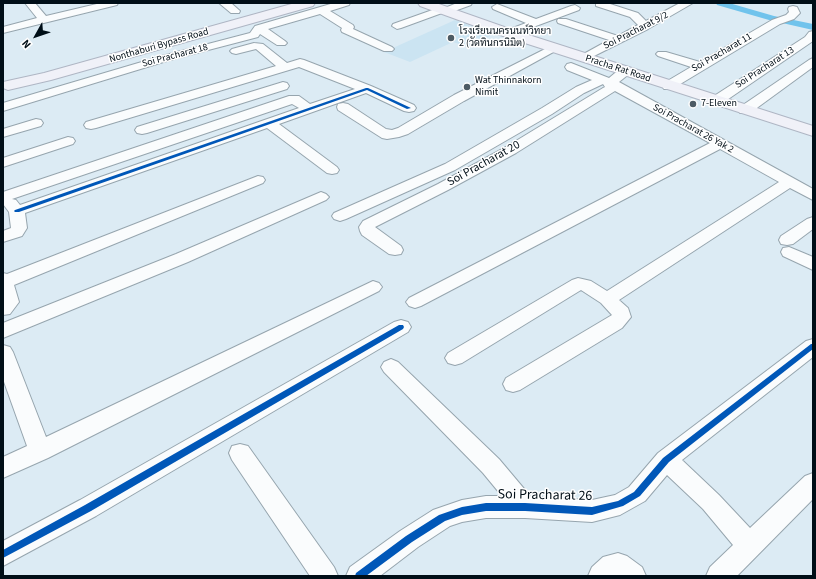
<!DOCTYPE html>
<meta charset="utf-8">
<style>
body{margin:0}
#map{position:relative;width:816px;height:579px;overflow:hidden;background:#dcebf4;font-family:"Source Sans 3",sans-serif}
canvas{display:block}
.frame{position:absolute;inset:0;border:4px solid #000e17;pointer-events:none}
.north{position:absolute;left:16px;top:16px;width:40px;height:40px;-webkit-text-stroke:3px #fff;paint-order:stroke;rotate:230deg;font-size:11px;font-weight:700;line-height:16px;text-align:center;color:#000e17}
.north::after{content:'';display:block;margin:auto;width:14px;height:18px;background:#000e17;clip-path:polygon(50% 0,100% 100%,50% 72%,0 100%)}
</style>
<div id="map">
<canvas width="816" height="579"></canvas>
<div class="frame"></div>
<div class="north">N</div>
</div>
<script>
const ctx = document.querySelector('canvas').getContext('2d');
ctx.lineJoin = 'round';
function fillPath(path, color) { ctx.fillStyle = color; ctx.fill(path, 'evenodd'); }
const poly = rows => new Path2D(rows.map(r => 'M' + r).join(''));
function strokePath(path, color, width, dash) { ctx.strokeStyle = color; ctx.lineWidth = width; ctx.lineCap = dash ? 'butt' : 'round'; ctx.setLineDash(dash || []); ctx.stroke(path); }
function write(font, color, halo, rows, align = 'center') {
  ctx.font = font + ' "Source Sans 3",Sarabun,sans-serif'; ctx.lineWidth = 3; ctx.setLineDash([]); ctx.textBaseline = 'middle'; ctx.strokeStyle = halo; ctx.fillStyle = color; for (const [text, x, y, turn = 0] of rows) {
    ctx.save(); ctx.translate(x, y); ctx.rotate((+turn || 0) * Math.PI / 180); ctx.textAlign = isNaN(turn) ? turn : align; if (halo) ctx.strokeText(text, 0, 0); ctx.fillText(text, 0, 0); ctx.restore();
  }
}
fillPath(poly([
 [455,20,494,34,468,47,453,42,410,62,384,52]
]), '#cbe4f2');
fillPath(poly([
 [716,3,729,3,774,16,813,24,813,30,769,20,717,5,716,3]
]), '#70c3ec');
const minor = poly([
 [25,3,35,3,46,16,101,3,118,3,117,5,3,33,3,27,37,18,25,3],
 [219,3,231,3,240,11,239,13,231,13,219,3],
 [334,3,350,3,349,5,330,11,353,25,354,27,353,29,392,47,394,49,392,51,384,51,342,32,341,30,342,28,320,14,268,29,285,41,287,43,285,45,277,45,260,34,258,37,170,60,3,111,3,103,162,56,250,33,255,26,334,3],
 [457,3,472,3,471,5,449,13,442,13,401,28,397,29,392,26,393,24,438,8,445,8,457,3],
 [596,3,607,3,638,13,646,21,680,3,693,3,648,29,584,61,580,60,578,58,580,56,609,40,558,23,557,21,558,19,566,19,618,36,638,25,630,17,596,6,596,3],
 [497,4,536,19,571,6,575,5,580,8,579,10,509,36,505,35,504,33,505,31,526,23,493,9,492,7,497,4],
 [793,6,797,7,800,13,794,19,780,24,672,89,664,89,662,86,664,83,691,67,658,56,656,54,658,52,666,52,700,62,772,20,786,15,789,12,788,9,789,7,793,6],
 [813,31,813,41,721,104,711,104,710,101,711,98,805,37,809,32,813,31],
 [254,43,263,44,287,63,300,59,304,60,371,86,414,105,416,108,414,111,409,112,404,111,366,93,279,124,337,167,339,170,337,173,332,174,327,173,267,128,25,213,27,228,22,236,3,242,3,231,11,228,9,212,3,204,3,192,289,96,299,96,310,104,355,89,299,67,96,128,91,129,86,128,84,125,86,122,276,66,256,49,236,54,232,53,230,51,232,49,254,43],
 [292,104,299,108,20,205,16,200,12,199,292,104],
 [553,45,557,46,559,48,557,50,464,101,408,134,399,137,387,139,382,138,338,110,337,107,338,104,343,103,348,104,386,129,392,130,398,128,454,95,553,45],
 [813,58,813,67,750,113,740,113,738,110,740,107,809,60,813,58],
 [571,63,609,78,621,68,629,68,631,71,629,74,619,82,813,189,813,200,790,188,619,300,628,308,631,317,622,328,520,390,513,392,506,390,503,384,506,378,612,315,601,303,581,290,462,363,455,365,448,363,445,358,448,353,572,280,578,278,591,281,607,291,779,182,720,149,421,306,415,308,409,306,406,302,409,298,710,143,615,91,516,153,448,190,375,227,401,246,403,250,401,254,395,255,389,254,362,235,360,231,359,227,363,221,438,184,506,147,603,88,605,87,603,84,584,93,552,114,455,170,346,219,340,221,334,219,332,216,334,213,445,164,542,108,576,87,592,80,567,70,565,67,567,64,571,63],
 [283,82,287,83,289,86,287,89,147,133,142,134,137,133,135,130,137,127,283,82],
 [36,119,41,120,43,123,41,126,3,137,3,129,36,119],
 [68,137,73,138,75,141,73,144,3,167,3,158,68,137],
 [258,176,263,177,265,180,263,183,14,285,19,302,10,314,3,315,3,273,7,274,258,176],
 [321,192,326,194,329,197,326,200,188,262,3,338,3,323,176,254,321,192],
 [813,217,813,229,793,244,787,245,781,244,779,240,781,236,807,219,813,217],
 [789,247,813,257,813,270,783,256,781,252,783,248,789,247],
 [373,281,379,283,382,287,379,291,48,458,3,478,3,457,27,446,3,379,3,345,10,347,13,352,46,437,373,281],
 [401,320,408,322,411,327,408,332,96,516,3,566,3,541,80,500,394,322,401,320],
 [813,339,813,357,682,460,719,495,750,528,805,476,813,473,813,499,737,576,706,576,710,567,733,545,703,509,667,475,645,501,620,515,592,522,525,518,486,518,462,522,450,526,418,547,380,576,346,576,350,567,400,531,433,510,462,500,486,496,502,496,483,473,384,372,381,367,384,362,391,359,398,362,499,459,531,497,592,500,615,495,629,487,658,453,806,341,813,339],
 [240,444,248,446,334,567,338,576,310,576,232,460,229,453,232,446,240,444],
 [618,553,627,556,642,567,646,576,588,576,592,567,603,557,618,553]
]);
const major = poly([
 [295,3,315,3,313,6,51,80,8,90,3,88,3,82,44,73,295,3],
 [418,3,436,3,510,29,813,126,813,136,500,35,420,6,418,3]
]);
strokePath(minor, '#96a5ae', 2);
strokePath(major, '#afb6c4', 2);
fillPath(minor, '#fafcfd');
fillPath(major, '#f0f1f8');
fillPath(poly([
 [366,88,368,88,411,108,407,109,367,90,19,212,15,212,14,211,15,210,366,88],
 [399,325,403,325,404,327,403,329,91,511,3,558,3,550,85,505,399,325],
 [811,344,813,344,813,349,669,462,640,496,623,506,592,515,525,511,486,511,462,515,445,521,412,542,366,576,355,576,356,573,406,536,439,515,462,507,486,503,525,503,592,507,618,501,634,492,663,458,811,344]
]), '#0057b8');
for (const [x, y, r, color] of [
 [451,38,4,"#4d5b64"],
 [467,87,4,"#4d5b64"],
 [693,104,4,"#4d5b64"]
]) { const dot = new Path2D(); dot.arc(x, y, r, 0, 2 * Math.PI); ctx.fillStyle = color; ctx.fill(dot); strokePath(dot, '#fff', 1.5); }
write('10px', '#000e17', '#fff', [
 ["Soi Pracharat 9/2",636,31,-27],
 ["Nonthaburi Bypass Road",159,46,-16],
 ["Soi Pracharat 11",722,53,-30],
 ["Soi Pracharat 18",175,56,-15],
 ["Soi Pracharat 13",765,68,-33],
 ["Pracha Rat Road",618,69,18],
 ["Soi Pracharat 26 Yak 2",693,129,29]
]);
write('10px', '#000e17', '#fff', [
 ["โรงเรียนนครนนท์วิทยา",459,32],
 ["2 (วัดทินกรนิมิต)",459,44],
 ["Wat Thinnakorn",475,81],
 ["Nimit",475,93],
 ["7-Eleven",701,104]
], 'left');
write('12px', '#000e17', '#fff', [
 ["Soi Pracharat 20",484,164,-29]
]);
write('14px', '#000e17', '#fff', [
 ["Soi Pracharat 26",545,496,1]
]);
</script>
